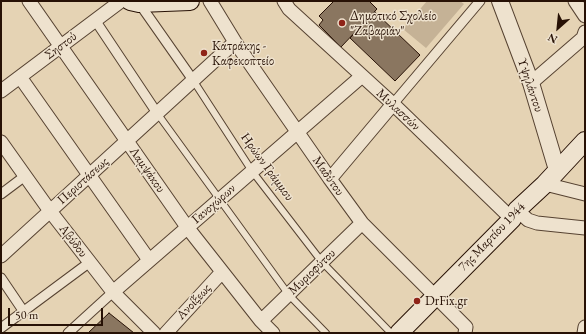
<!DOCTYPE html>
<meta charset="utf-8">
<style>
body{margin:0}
#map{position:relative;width:586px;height:334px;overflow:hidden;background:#e5d3b4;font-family:"EB Garamond",serif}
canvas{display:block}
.frame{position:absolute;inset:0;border:2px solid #271105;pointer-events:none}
.north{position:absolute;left:538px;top:8px;width:40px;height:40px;-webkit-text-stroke:3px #eee2ce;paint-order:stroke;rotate:207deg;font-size:11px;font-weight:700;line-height:16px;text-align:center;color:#271105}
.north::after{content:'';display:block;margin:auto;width:14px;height:18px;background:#271105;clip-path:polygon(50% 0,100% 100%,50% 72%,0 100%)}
.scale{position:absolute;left:8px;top:308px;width:95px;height:18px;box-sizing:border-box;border:2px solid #271105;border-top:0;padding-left:5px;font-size:12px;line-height:14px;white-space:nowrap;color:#271105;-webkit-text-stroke:3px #eee2ce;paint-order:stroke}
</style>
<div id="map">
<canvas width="586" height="334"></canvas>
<div class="frame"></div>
<div class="north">N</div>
<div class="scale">50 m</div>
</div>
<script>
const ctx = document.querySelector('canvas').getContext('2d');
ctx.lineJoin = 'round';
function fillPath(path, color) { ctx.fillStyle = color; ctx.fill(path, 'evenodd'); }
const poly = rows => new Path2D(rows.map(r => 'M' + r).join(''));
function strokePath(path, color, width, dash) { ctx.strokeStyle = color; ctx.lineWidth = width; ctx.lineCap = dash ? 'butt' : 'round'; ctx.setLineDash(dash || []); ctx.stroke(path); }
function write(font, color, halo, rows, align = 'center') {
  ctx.font = font + ' "EB Garamond",serif'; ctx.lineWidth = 3; ctx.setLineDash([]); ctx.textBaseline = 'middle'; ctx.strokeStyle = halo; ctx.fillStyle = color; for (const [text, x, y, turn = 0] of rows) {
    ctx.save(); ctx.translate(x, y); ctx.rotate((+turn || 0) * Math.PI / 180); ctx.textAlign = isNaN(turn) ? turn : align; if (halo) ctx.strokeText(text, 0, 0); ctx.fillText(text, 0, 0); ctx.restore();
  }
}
fillPath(poly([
 [427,1,460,1,464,4,426,48,403,29]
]), '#c5b296');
const building = poly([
 [334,1,369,1,377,9,341,47,319,25,323,20,319,16,334,1],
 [375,12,420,55,395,81,350,38,375,12],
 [109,313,134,333,88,333,109,313]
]);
fillPath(building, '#8a7660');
strokePath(building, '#271105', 1);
const service = poly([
 [193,80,252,171,322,262,391,333],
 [157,113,289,295,326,333]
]);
const pedestrian = poly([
 [139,3,193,80],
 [95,20,157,113],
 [393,104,480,1],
 [1,194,25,176],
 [1,278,24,312],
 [1,328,90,262],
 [68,333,113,292]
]);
const minor = poly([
 [29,1,187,227,261,321,273,333],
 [210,1,235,42,330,179,362,223,466,327,465,333],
 [284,1,289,9,393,104,512,219],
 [575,1,585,16],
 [20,77,149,260],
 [531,83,583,38,585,32],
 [1,91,121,1],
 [1,142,50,211,113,292,154,333],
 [330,179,393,104],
 [545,184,585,194],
 [517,210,528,220,537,223,585,228],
 [1,256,235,42],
 [113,292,362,76],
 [261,321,362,223],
 [166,333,222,272],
 [584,333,585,327]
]);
const tertiary = poly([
 [500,1,531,83,557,170]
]);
const secondary = poly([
 [130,1,139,3,190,1],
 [399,333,512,219,517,210,545,184,585,141]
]);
strokePath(service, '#564231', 8);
strokePath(pedestrian, '#564231', 11);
strokePath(minor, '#564231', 15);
strokePath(tertiary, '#564231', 18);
strokePath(secondary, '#271105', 20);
strokePath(service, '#eee2ce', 6);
strokePath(pedestrian, '#eee2ce', 9);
strokePath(minor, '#eee2ce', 13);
strokePath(tertiary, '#eee2ce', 16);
strokePath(secondary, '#eee2ce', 18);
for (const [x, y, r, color] of [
 [342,23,4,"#8f2418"],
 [204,53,4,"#8f2418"],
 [417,301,4,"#8f2418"]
]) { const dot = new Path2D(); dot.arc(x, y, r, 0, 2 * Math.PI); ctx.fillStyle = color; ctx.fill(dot); strokePath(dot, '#eee2ce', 1.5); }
write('13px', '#271105', '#eee2ce', [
 ["Δημοτικό Σχολείο",350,16],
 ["\"Ζαβαριάν\"",350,31],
 ["Κατράκης -",212,46],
 ["Καφεκοπτείο",212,61],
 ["DrFix.gr",425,301]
], 'left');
write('13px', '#271105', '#eee2ce', [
 ["Σηστού",61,46,-37],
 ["Υψηλάντου",530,85,71],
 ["Μυλασσών",398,110,43],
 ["Ηρώων Γράμμου",267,167,54],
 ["Λαμψάκου",147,170,55],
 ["Μαδύτου",328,176,55],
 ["Περιστάσεως",83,181,-42],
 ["Γανοχώρων",214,204,-41],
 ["7ης Μαρτίου 1944",492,237,-46],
 ["Αβύδου",73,241,52],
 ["Μυριοφύτου",312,272,-44],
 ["Ανοίξεως",194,302,-47]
]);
</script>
